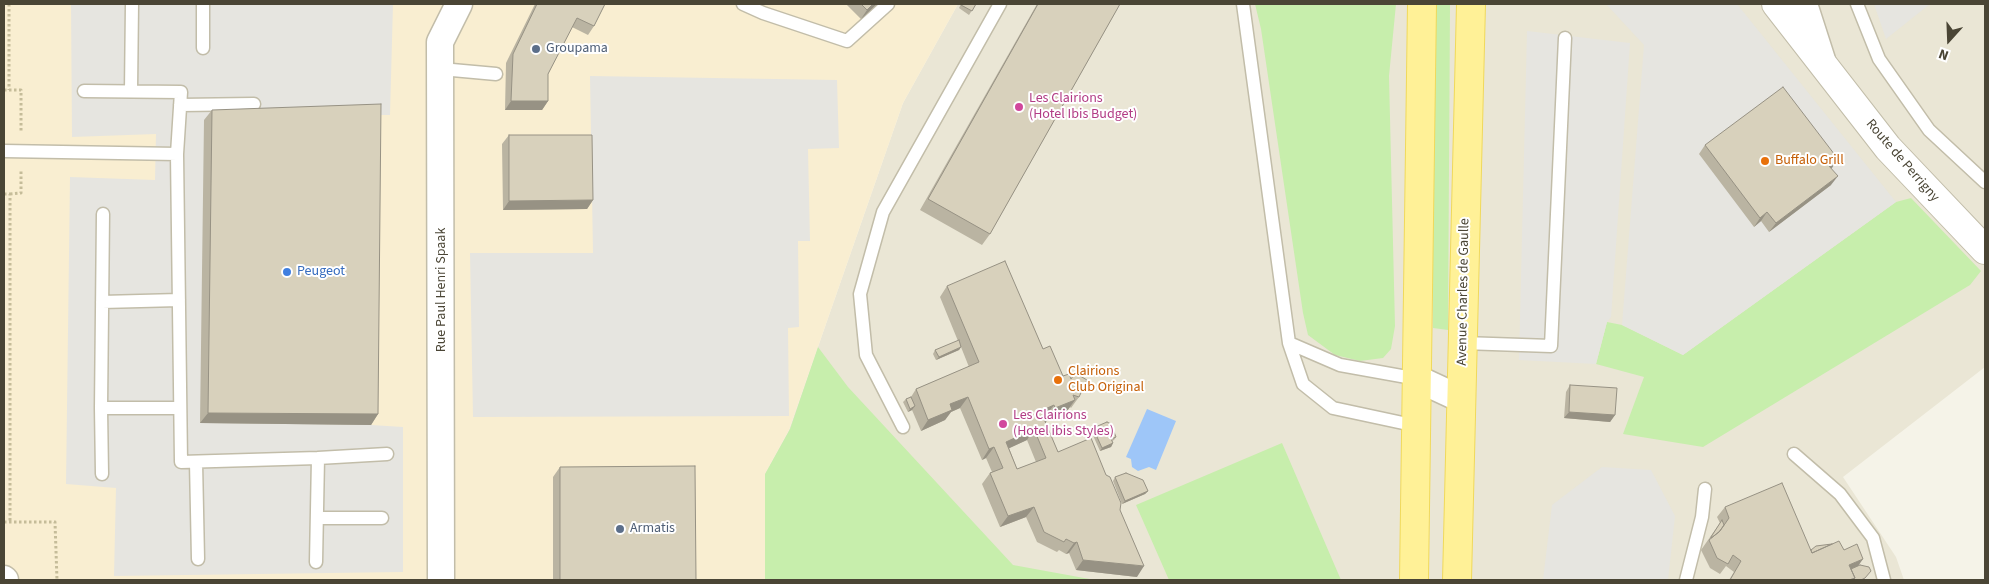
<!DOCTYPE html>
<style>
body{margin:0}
#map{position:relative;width:1989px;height:584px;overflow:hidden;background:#f5f3e8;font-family:"Source Sans 3",sans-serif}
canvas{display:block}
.frame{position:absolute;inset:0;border:5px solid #4a4535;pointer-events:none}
.north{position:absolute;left:1924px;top:15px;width:50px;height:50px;-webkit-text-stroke:4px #fff;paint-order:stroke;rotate:200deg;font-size:14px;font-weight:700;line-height:20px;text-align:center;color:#4a4535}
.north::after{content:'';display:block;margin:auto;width:18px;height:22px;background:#4a4535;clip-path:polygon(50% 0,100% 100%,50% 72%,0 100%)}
</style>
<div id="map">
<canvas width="1989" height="584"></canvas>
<div class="frame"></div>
<div class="north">N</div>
</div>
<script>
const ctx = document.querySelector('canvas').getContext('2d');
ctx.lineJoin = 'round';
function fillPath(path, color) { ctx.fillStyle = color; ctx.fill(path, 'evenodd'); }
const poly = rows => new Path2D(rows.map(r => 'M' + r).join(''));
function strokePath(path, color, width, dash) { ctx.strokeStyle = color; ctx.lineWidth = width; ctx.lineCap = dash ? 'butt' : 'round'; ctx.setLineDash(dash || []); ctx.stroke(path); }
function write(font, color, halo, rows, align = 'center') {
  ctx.font = font + ' "Source Sans 3",sans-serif'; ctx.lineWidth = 4; ctx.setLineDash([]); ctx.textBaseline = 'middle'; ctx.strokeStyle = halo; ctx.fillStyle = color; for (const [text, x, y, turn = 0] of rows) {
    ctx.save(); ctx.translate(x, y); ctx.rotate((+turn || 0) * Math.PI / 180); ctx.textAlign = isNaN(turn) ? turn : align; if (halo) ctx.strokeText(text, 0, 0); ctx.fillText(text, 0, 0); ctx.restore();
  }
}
fillPath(poly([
 [958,4,1985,4,1985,367,1843,477,1896,557,1904,580,765,580,765,474,789,430,903,103]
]), '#eae6d5');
fillPath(poly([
 [4,4,958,4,903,103,789,430,765,474,765,580,4,580]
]), '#f9eed1');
fillPath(poly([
 [1255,4,1396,4,1389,76,1395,326,1391,349,1383,358,1360,361,1335,355,1308,335,1303,313,1261,29],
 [1435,4,1450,4,1448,330,1433,328,1433,118],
 [1911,198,1981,271,1970,285,1703,447,1623,434,1644,377,1596,364,1607,322,1622,325,1683,355,1896,202],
 [818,347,848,387,1013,565,1095,580,765,580,765,474,790,429],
 [1282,443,1341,580,1169,580,1136,505]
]), '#c7eeac');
fillPath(poly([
 [71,4,393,4,390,115,373,115,371,425,403,427,403,572,114,576,116,488,66,484,70,177,155,180,156,134,72,137],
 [1606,4,1737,4,1896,202,1683,355,1622,325,1644,45],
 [1874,4,1930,4,1886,39],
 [1527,31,1630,43,1611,317,1607,322,1596,364,1519,360],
 [590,76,837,80,839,148,808,149,810,241,798,241,799,327,788,328,789,416,473,417,470,253,593,253],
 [1602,467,1651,470,1675,516,1668,580,1543,580,1552,505]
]), '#e6e5e0');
fillPath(poly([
 [1147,409,1176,421,1156,470,1149,467,1138,471,1132,467,1131,459,1126,457]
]), '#9ec6f8');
const service = poly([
 [203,4,203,48],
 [743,4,763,13,847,41,888,4],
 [1243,4,1289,343,1303,384,1333,408,1417,426],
 [1857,4,1879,59,1929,130,1985,182],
 [441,69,496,74],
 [84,91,181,92,177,154],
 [131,91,132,4],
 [180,105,254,104],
 [4,151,177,154,181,462,318,458,316,562],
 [103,214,101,408,180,408],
 [102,302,179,300],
 [1289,343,1340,365,1418,379],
 [1463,343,1551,346,1565,38],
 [101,408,102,474],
 [903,427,866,355,860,294,883,212,1000,4],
 [1794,454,1840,494,1873,538,1884,580],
 [318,458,387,454],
 [196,462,198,559],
 [317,518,382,518],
 [1686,580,1702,517,1705,489]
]);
const minor = poly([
 [1804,4,1822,60],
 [1418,379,1461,399],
 [4,579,5,580],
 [441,580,440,42,459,4]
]);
const tertiary = poly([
 [1776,4,1888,148,1985,250]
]);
const primary = poly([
 [1414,580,1422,4],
 [1457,580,1471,4]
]);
strokePath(service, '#c2bda9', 15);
strokePath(minor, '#c2bda9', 29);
strokePath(tertiary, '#c2bda9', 30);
strokePath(primary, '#f0d95b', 30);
strokePath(poly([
 [9,4,9,90],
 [4,90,21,90,21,132],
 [4,194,10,194,10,522],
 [10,194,21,193,21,171],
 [4,522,55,522,57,580]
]), '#c5bc99', 3, [2.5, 2.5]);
strokePath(service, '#fff', 12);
strokePath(minor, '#fff', 26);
strokePath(tertiary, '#fff', 28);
strokePath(primary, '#fff197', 28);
fillPath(poly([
 [535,4,605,4,594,26,588,35,572,27,548,74,548,101,542,110,505,110,506,63],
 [846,4,877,4,861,19],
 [961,4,976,4,969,15,959,8],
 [1037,4,1120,4,990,234,982,245,920,210],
 [212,110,378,414,371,425,200,423,204,120],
 [509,135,593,200,587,209,503,210,502,144],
 [1705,145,1832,168,1831,168,1831,185,1769,232,1761,221,1754,227,1699,154],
 [947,286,1043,349,1063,376,1071,379,1075,373,1079,397,1071,408,1070,407,1067,411,1048,419,1045,423,1058,452,1120,510,1137,577,1076,570,1069,553,1066,554,1059,550,1057,552,1037,542,1026,517,1000,527,982,484,990,473,992,472,986,458,982,460,960,408,951,412,945,420,921,431,912,410,908,412,903,402,906,399,911,397,916,389,969,367,961,347,959,350,936,360,933,354,935,350,958,341,940,297],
 [1027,440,1036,462,1017,469,1009,448],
 [1570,385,1615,415,1610,422,1564,418,1566,392],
 [1093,428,1116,437,1114,440,1112,441,1113,443,1111,447,1100,451,1091,431],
 [560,467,696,580,553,580,553,477],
 [1115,477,1148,491,1145,494,1122,504,1113,481],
 [1725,507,1811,550,1844,550,1858,566,1864,580,1729,580,1734,572,1726,566,1720,574,1710,568,1701,550,1720,523,1717,517]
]), '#bab4a2');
fillPath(poly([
 [873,4,877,4,861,19,867,10],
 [511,101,548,101,542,110,505,110],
 [1838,159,1832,168,1823,175,1829,166],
 [1838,176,1831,185,1769,232,1776,223],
 [593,200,587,209,503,210,509,201],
 [1767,212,1761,221,1754,227,1760,218],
 [961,347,959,350,936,360,939,357],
 [968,397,960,408,951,412,945,420,921,431,928,420,950,404],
 [1075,400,1067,411,1048,419,1042,428,1044,419,1049,417,1055,408],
 [1054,405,1046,415,1045,409],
 [915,406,912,410,908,412,910,409],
 [1569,412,1615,415,1610,422,1564,418],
 [208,413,378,414,371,425,200,423],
 [1034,429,1027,440,999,453,1006,442],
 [1113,443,1111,447,1100,451,1102,448],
 [994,447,986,458,982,460,989,449],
 [1148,491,1145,494,1122,504,1125,501],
 [1034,507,1026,517,1000,527,1008,516],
 [1077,542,1069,553,1066,554,1074,543],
 [1863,559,1856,569,1845,575,1849,565],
 [1083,560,1144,566,1137,577,1076,570]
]), '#979284');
const building = poly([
 [537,4,605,4,594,26,577,18,548,74,548,101,511,101,513,54,537,4],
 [861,4,873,4,867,10,861,4],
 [962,4,976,4,972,11,961,5,962,4],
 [1038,4,1120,4,990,234,928,199,1038,4],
 [1783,87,1838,159,1829,166,1838,176,1776,223,1767,212,1760,218,1705,145,1783,87],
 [381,104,378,414,208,413,212,110,381,104],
 [509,135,592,135,593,200,509,201,509,135],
 [1005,261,1043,349,1050,346,1063,376,1069,374,1071,379,1075,373,1087,380,1079,397,1073,395,1075,400,1055,408,1054,405,1045,409,1049,417,1044,419,1058,452,1091,438,1106,475,1110,477,1121,503,1120,510,1144,566,1083,560,1077,542,1074,543,1066,539,1064,542,1044,532,1034,507,1008,516,990,473,1003,468,994,447,989,449,968,397,950,404,952,410,928,420,916,389,979,362,947,286,1005,261],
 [1034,429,1046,458,1017,469,1006,442,1034,429],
 [959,340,961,347,939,357,935,350,959,340],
 [1570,385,1617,388,1615,415,1569,412,1570,385],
 [911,397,915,406,910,409,906,399,911,397],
 [1107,422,1111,424,1116,437,1111,439,1113,443,1102,448,1093,428,1107,422],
 [695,466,696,580,560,580,560,467,695,466],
 [1126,473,1143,480,1148,491,1125,501,1115,477,1126,473],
 [1782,483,1812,553,1839,541,1844,550,1857,544,1863,559,1849,565,1855,578,1849,580,1730,580,1741,561,1733,555,1728,564,1717,558,1709,540,1720,531,1729,518,1725,507,1782,483],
 [1722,520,1724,525,1719,532,1711,538,1711,537,1722,520],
 [1832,544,1812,553,1811,550,1816,546,1832,544],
 [1860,565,1869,567,1871,571,1865,578,1861,580,1853,580,1855,578,1851,569,1860,565]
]);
fillPath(building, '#d8d1bc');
strokePath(building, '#979284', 1);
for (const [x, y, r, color] of [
 [536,49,5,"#5c6f8a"],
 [1019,107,5,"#d1479c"],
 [1765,161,5,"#e8710a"],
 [287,272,5,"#3f7fe0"],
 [1058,380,5,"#e8710a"],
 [1003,424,5,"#d1479c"],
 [620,529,5,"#5c6f8a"]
]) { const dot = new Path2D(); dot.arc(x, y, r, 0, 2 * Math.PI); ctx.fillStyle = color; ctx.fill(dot); strokePath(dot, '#fff', 2); }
write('14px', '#4e5e75', '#fff', [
 ["Groupama",546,49],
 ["Armatis",630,529]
], 'left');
write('14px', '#b23c85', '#fff', [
 ["Les Clairions",1029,99],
 ["(Hotel Ibis Budget)",1029,115],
 ["Les Clairions",1013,416],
 ["(Hotel ibis Styles)",1013,432]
], 'left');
write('14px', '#c56008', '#fff', [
 ["Buffalo Grill",1775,161],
 ["Clairions",1068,372],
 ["Club Original",1068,388]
], 'left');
write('14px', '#4a4535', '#fff', [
 ["Route de Perrigny",1902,161,49],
 ["Rue Paul Henri Spaak",442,290,-90],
 ["Avenue Charles de Gaulle",1464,292,-89]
]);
write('14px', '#366cbe', '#fff', [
 ["Peugeot",297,272]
], 'left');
</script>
